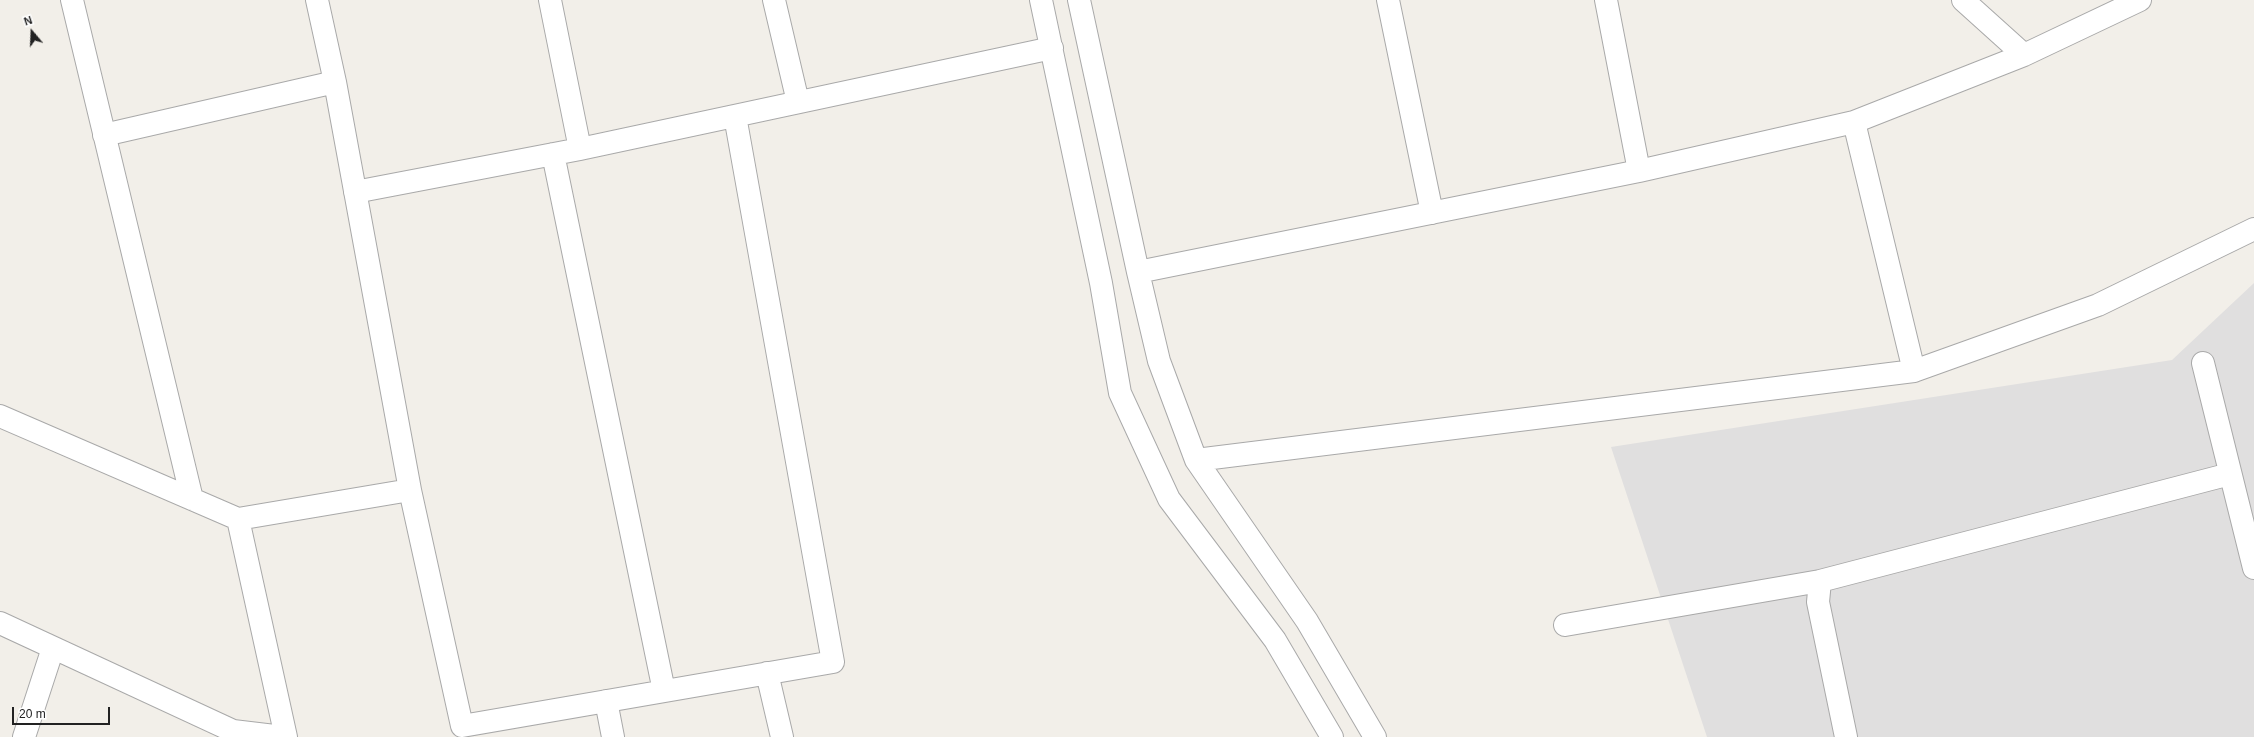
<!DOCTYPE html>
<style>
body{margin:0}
#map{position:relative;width:2254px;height:737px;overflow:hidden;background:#f2efe9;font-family:Helvetica,sans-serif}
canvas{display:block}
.north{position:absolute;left:12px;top:12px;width:40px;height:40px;-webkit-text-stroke:3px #fff;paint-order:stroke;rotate:341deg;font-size:11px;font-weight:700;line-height:16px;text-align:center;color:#222}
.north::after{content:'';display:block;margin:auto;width:14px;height:18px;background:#222;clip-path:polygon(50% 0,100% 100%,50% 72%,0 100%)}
.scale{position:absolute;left:12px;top:707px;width:98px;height:18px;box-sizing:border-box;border:2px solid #222;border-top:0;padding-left:5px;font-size:12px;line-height:14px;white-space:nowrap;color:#222;-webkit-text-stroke:3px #fff;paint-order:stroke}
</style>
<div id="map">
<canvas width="2254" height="737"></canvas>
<div class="north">N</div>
<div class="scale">20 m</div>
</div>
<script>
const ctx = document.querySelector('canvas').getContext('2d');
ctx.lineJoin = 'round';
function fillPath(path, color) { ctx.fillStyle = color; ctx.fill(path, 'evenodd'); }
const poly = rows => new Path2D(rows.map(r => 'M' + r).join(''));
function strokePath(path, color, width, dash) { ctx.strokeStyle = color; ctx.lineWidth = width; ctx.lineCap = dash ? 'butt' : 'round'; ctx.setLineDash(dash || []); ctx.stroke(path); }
fillPath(poly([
 [2254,283,2254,737,1707,737,1611,447,2172,360]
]), '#e0dfdf');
const street = poly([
 [72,0,192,499],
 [550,0,580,149],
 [774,0,798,102],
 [1041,0,1101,283,1120,393,1169,499,1275,640,1332,737],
 [1079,0,1138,272,1159,361,1196,460,1307,621,1375,737],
 [1388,0,1432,213],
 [1606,0,1639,171],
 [1963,0,2024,55],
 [1854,122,1914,371],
 [104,135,335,82],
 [553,154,664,691],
 [355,192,580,149,1052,48],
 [1138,272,1639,171,1854,122,2024,55,2140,0],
 [2203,363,2254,568],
 [0,416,238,519,410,490,335,82,317,0],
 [1196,460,1914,371,2098,305,2254,229],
 [410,490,462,726,833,662,735,116],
 [238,519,286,737],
 [0,623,233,731,283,737],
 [1565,625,1820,581],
 [767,673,782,737],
 [606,701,613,737],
 [24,737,53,648],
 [1846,737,1818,602,1820,581,2230,474]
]);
strokePath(street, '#a9a9a9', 24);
strokePath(street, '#fff', 22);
</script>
